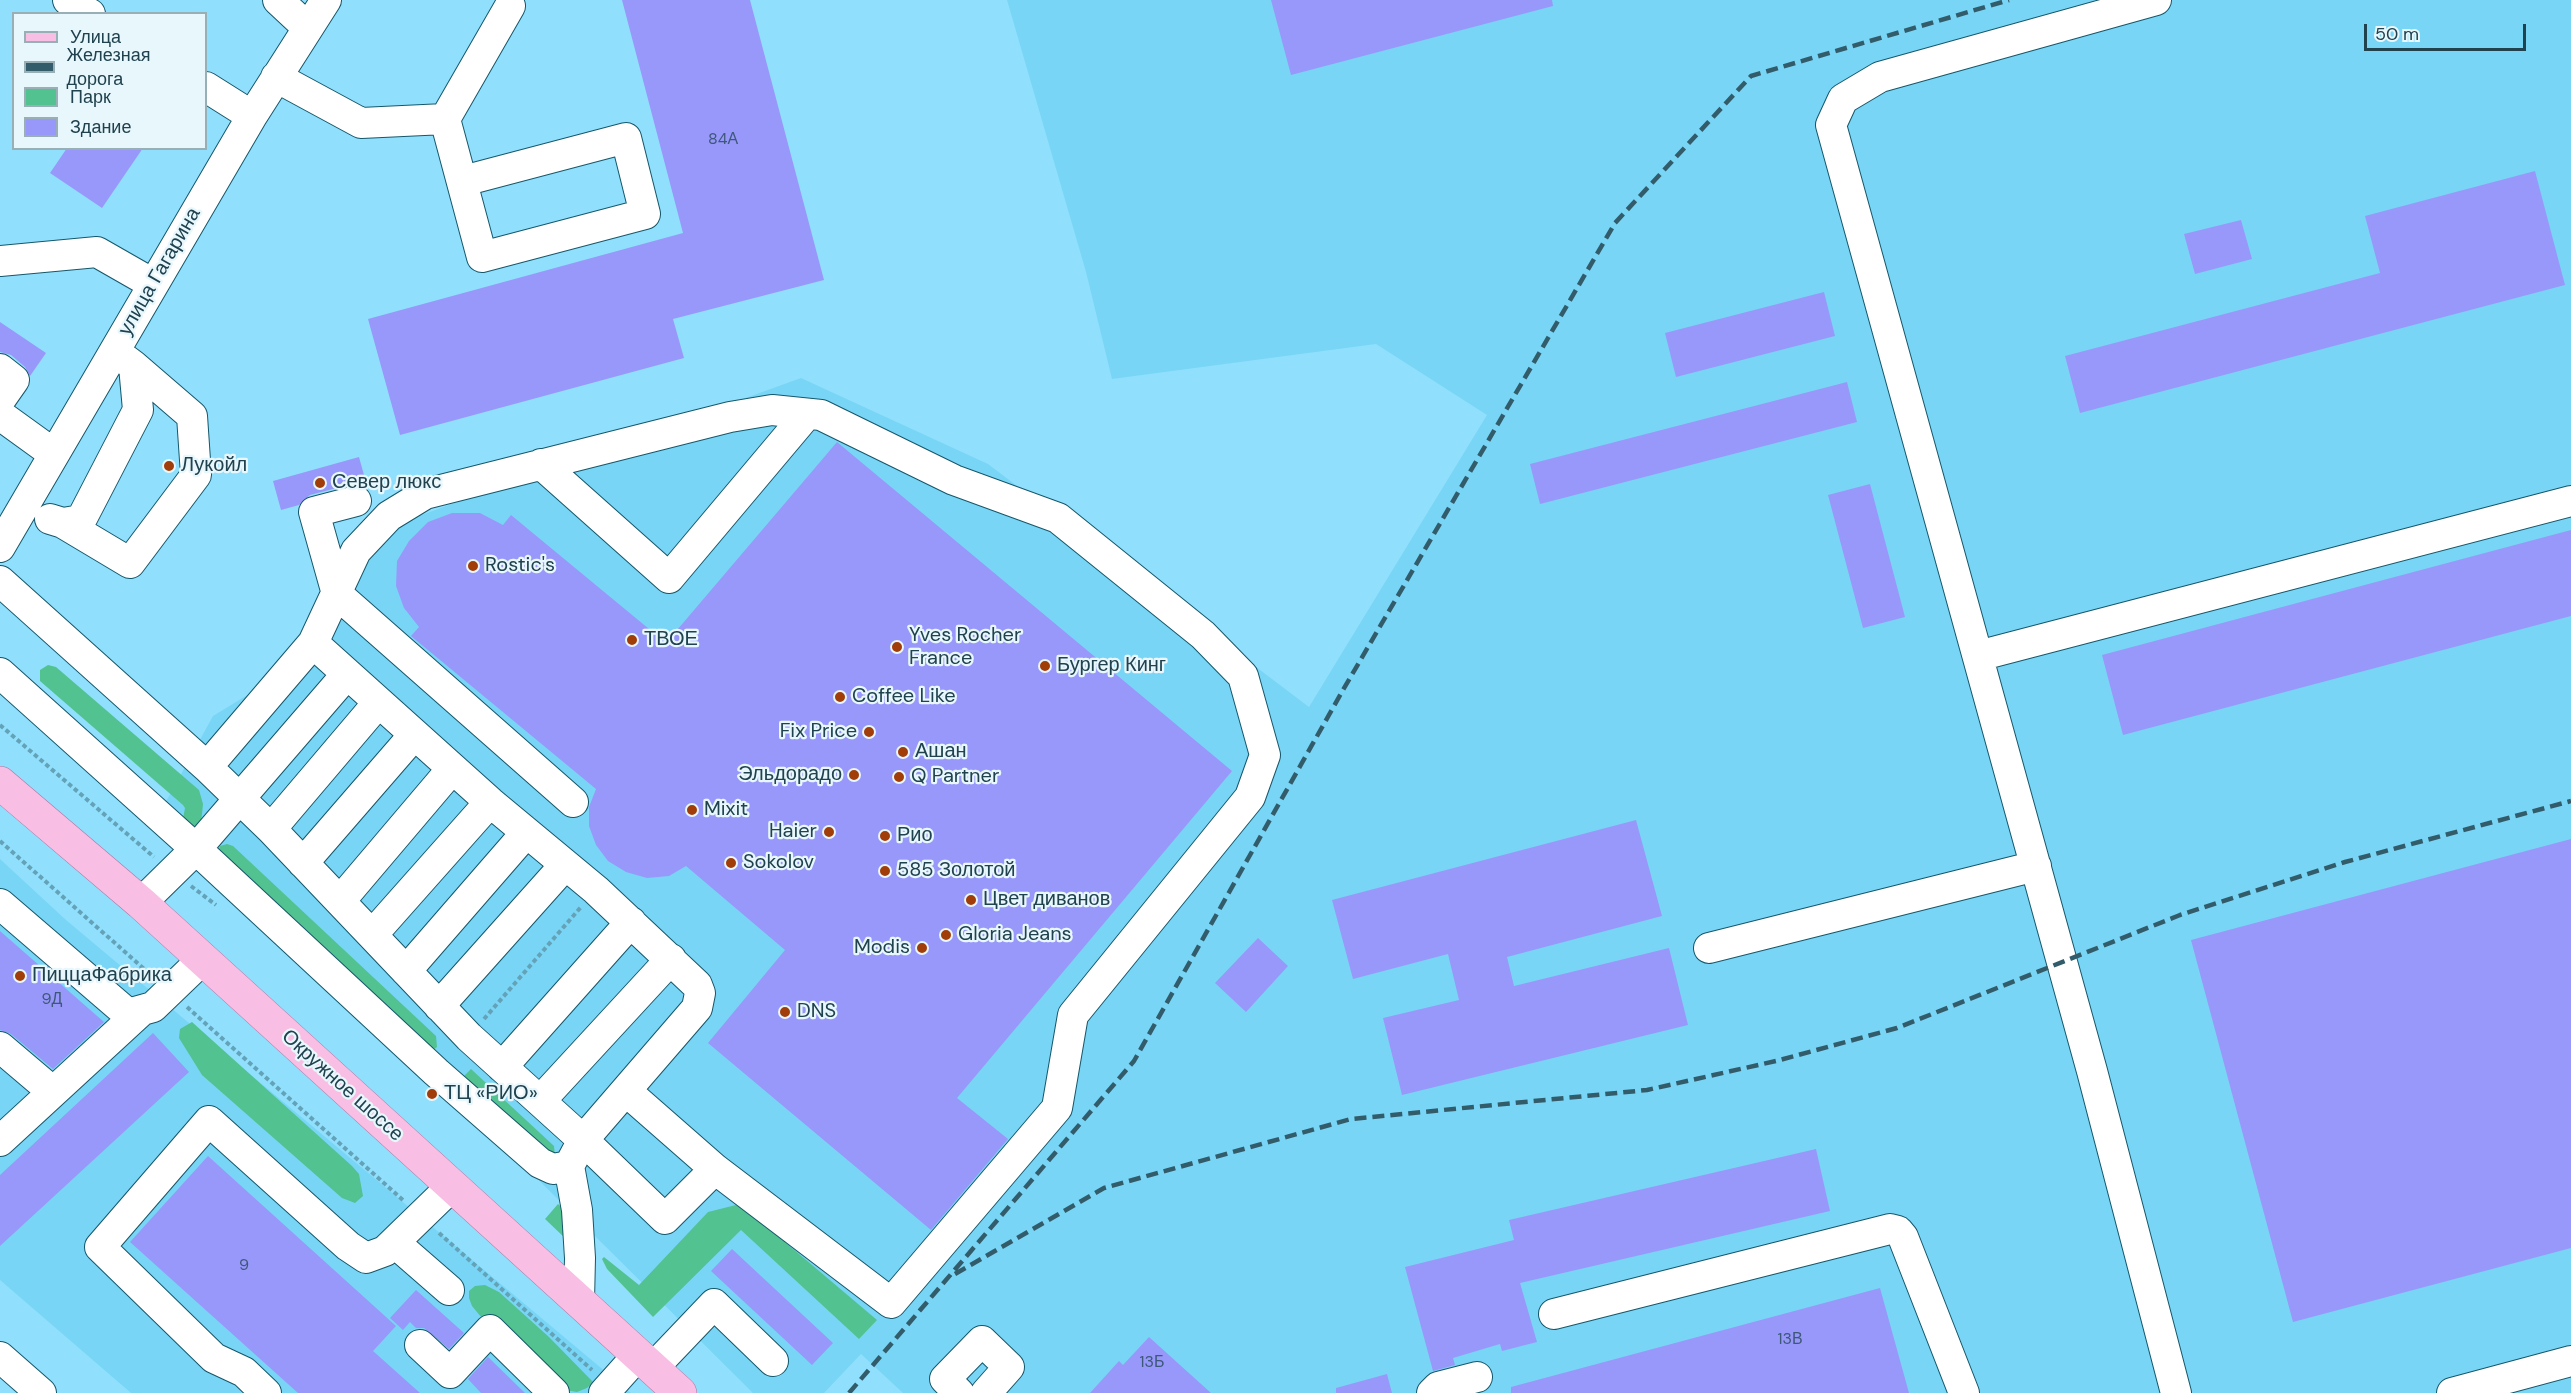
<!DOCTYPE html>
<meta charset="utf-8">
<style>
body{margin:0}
#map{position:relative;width:2571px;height:1393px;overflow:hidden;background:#90e0fd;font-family:"DM Sans",sans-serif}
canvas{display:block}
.legend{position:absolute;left:12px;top:12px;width:195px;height:138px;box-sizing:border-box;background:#e8f7fc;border:2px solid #98afb6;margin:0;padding:8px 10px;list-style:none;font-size:18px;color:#20424e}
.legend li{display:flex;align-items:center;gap:12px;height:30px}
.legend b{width:30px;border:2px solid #98afb6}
.scale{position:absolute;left:2364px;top:24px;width:162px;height:27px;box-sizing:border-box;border:3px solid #20424e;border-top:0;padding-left:8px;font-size:18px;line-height:21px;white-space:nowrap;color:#20424e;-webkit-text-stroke:4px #e8f7fc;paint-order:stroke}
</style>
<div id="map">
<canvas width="2571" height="1393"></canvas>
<ul class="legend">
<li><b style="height:8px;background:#f9bee3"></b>Улица</li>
<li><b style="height:8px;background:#335c6b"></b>Железная дорога</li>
<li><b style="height:16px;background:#52c291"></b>Парк</li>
<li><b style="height:16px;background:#9898fb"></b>Здание</li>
</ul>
<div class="scale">50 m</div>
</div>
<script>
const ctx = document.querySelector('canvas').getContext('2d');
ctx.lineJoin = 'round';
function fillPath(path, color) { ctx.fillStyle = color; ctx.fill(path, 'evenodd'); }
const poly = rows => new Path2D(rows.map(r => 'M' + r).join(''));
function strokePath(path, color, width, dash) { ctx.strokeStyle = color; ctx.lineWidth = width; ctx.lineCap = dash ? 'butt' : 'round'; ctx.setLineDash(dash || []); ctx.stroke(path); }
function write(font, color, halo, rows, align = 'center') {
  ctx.font = font + ' "DM Sans",sans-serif'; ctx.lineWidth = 4.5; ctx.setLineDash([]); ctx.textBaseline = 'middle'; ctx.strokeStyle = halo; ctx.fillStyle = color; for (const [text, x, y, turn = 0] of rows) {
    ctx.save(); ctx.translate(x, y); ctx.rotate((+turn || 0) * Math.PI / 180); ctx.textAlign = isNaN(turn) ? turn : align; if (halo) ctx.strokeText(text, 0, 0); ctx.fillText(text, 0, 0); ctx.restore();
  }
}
fillPath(poly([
 [1007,0,2571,0,2571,1393,903,1393,861,1354,824,1393,753,1393,163,807,213,716,259,688,388,527,801,378,988,464,1309,707,1487,415,1376,344,1112,379,1086,272],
 [0,859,66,920,631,1393,131,1393,0,1280]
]), '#79d5f5');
fillPath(poly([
 [48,665,56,667,199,790,203,804,202,814,201,821,194,828,182,824,185,808,183,805,40,681,40,670],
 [227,844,233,846,436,1036,437,1047,433,1050,218,852,220,846],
 [192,1022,352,1166,359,1174,363,1196,355,1203,342,1198,202,1075,179,1038,180,1029],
 [471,1069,554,1146,555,1156,459,1081],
 [558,1204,565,1210,566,1239,545,1219],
 [736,1205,747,1210,877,1320,859,1339,741,1230,653,1317,607,1269,602,1259,604,1257,639,1285,708,1212],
 [485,1285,499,1292,549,1337,593,1382,587,1388,577,1392,554,1388,491,1329,472,1306,469,1298,469,1291,475,1286]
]), '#52c291');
fillPath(poly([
 [622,0,750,0,824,280,673,319,684,358,400,435,368,319,683,233],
 [1271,0,1552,0,1553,6,1291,75],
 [67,148,143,148,102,208,50,173],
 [2535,171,2565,285,2080,413,2065,356,2380,273,2365,216],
 [2241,220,2252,259,2195,274,2184,234],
 [1824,292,1835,336,1676,377,1665,333],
 [0,322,46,353,30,376,25,367,11,355,0,352],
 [1847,382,1857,422,1540,504,1530,464],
 [837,442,1232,771,957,1098,1008,1139,931,1230,708,1043,785,950,686,866,669,876,647,878,626,872,608,861,596,845,589,826,589,807,596,789,411,636,419,627,404,608,396,586,397,561,409,541,428,522,452,513,480,513,503,525,511,515,666,643],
 [359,457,367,486,352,484,310,495,299,505,281,510,273,481],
 [1870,484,1905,617,1863,628,1828,495],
 [2571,530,2571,616,2123,735,2102,655],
 [1636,820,1662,916,1507,957,1514,986,1669,948,1688,1025,1402,1095,1383,1018,1459,1000,1448,954,1353,979,1332,900],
 [2571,839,2571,1248,2293,1322,2191,940],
 [0,931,104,1022,53,1069,11,1034,0,1030],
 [1258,938,1288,966,1246,1012,1215,983],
 [153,1033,189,1072,0,1246,0,1175],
 [1816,1149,1830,1211,1520,1283,1537,1342,1502,1351,1500,1344,1453,1358,1455,1365,1433,1371,1405,1267,1514,1240,1509,1220],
 [208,1156,396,1326,373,1351,420,1393,298,1393,130,1242],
 [732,1249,833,1343,812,1365,711,1271],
 [1880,1288,1909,1393,1511,1393,1511,1387],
 [416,1290,464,1333,449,1349,424,1328,416,1328,410,1322,403,1330,390,1318],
 [1149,1337,1211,1393,1090,1393,1119,1361,1123,1365],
 [488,1357,525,1393,481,1393,468,1379],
 [1387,1374,1392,1393,1336,1393,1336,1388]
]), '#9898fb');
const minor = poly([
 [68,0,90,14],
 [278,0,308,28],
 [2156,0,1880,77,1843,99,1831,125,2092,1071,2176,1393],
 [276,77,361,123,445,119,510,6],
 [206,87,252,116],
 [445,119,482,257,645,214,626,138,463,181],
 [0,261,97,252,153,284],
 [0,369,14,380,0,400],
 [0,415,54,454],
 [541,464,669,578,807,414],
 [356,501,314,512,337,594,573,802],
 [50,519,63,523,81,520,138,410,134,366,126,360],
 [63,523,130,563,196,475,192,416,134,366],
 [0,547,252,116,326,0],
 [0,581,207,767,271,829,469,1037,583,1140,665,1219,715,1169,626,1091],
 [313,643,490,802,596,890,697,985,700,993,697,1008,583,1140,569,1166,577,1210,580,1258,579,1301],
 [1978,656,2571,501],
 [0,673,196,849,436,1072,540,1163,553,1169,569,1166],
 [207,767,313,643,356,551,389,516,425,494,730,417,772,410,821,415,954,480,1058,518,1203,635,1243,676,1265,755,1250,797,1073,1015,1057,1108,891,1303,715,1169],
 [271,829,378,703],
 [303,863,414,735],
 [340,901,452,769],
 [141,903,196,849,347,674],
 [0,904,128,1014,153,1007,203,959],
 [372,935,490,802],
 [1709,948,2036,866],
 [406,971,526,833],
 [439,1006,565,865],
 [0,1047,53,1092],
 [502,1067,631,922],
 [540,1101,671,959],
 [0,1141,139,1013],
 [395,1243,449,1290],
 [1554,1314,1890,1229,1898,1231,1903,1237,1964,1393],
 [420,1345,450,1373,490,1330,554,1393],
 [0,1357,41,1393],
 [653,1368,714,1304,773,1361],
 [266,1393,244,1372,214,1358,100,1247,209,1121,348,1246,366,1258,385,1251,452,1186],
 [604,1393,638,1355],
 [959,1393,945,1379,982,1341,1009,1367,986,1393],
 [1432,1393,1438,1387,1477,1377],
 [2452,1393,2571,1361]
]);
const major = poly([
 [0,783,141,903,680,1393]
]);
strokePath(minor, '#15576a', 32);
strokePath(major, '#aa76a3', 34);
strokePath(poly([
 [0,725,154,857],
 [0,841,152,976],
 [191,886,216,905],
 [187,1007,403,1200],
 [484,1019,581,907],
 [439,1233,592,1370]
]), '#64a2b8', 4, [4.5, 3]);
strokePath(minor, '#fff', 30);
strokePath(major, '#f9bee3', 33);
strokePath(poly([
 [955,1274,1104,1188,1351,1119,1647,1090,1776,1061,1897,1028,2180,915,2345,862,2571,801],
 [849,1393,1134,1061,1343,690,1615,223,1751,76,2009,0]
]), '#335c6b', 4.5, [12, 6]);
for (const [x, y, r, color] of [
 [169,466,6,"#a13d09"],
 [320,483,6,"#a13d09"],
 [473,566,6,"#a13d09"],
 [632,640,6,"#a13d09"],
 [897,647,6,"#a13d09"],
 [1045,666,6,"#a13d09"],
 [840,697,6,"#a13d09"],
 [869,732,6,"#a13d09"],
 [903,752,6,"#a13d09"],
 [854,775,6,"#a13d09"],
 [899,777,6,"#a13d09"],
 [692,810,6,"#a13d09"],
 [829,832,6,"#a13d09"],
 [885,836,6,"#a13d09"],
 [731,863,6,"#a13d09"],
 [885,871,6,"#a13d09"],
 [971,900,6,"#a13d09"],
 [946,935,6,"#a13d09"],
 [922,948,6,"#a13d09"],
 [20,976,6,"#a13d09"],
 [785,1012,6,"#a13d09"],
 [432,1094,6,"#a13d09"]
]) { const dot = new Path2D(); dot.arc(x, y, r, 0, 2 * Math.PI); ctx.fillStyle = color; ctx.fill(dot); strokePath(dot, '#e8f7fc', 2); }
write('16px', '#3e5879', null, [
 ["84А",723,140],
 ["9Д",52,1000],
 ["9",244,1266],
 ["13В",1790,1340],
 ["13Б",1152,1363]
]);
write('20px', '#20424e', '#e8f7fc', [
 ["улица Гагарина",160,272,-60],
 ["Окружное шоссе",342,1086,42]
]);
write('20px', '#20424e', '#e8f7fc', [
 ["Лукойл",181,466],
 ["Север люкс",332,483],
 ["Rostic's",485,566],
 ["Yves Rocher",909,636],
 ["France",909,659],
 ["ТВОЕ",644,640],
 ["Бургер Кинг",1057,666],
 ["Coffee Like",852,697],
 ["Fix Price",857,732,"right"],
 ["Ашан",915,752],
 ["Эльдорадо",842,775,"right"],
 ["Q Partner",911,777],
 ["Mixit",704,810],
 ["Haier",817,832,"right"],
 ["Рио",897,836],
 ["Sokolov",743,863],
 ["585 Золотой",897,871],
 ["Цвет диванов",983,900],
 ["Gloria Jeans",958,935],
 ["Modis",910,948,"right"],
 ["ПиццаФабрика",32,976],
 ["DNS",797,1012],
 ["ТЦ «РИО»",444,1094]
], 'left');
</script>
